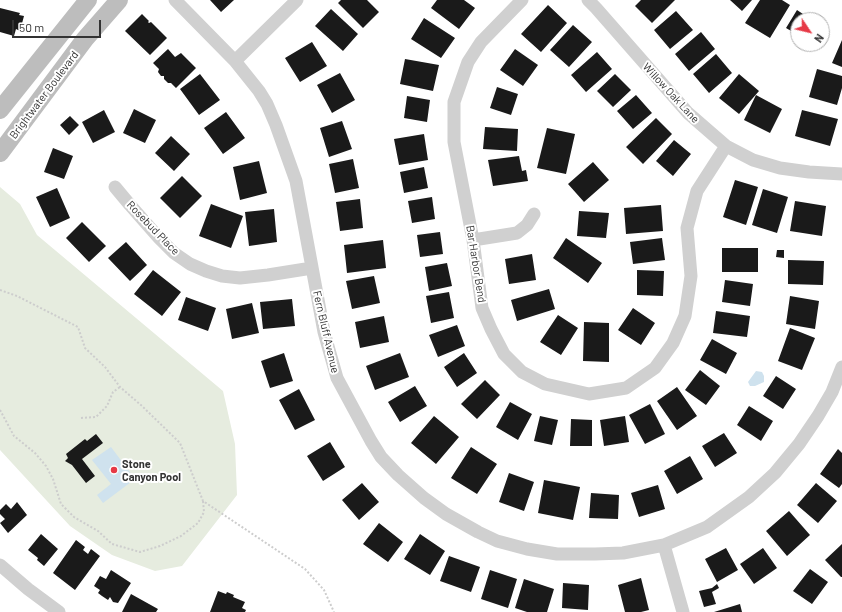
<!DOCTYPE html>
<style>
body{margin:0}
#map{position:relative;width:842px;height:612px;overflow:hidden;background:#fff;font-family:Barlow,sans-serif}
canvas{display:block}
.north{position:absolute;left:790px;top:12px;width:40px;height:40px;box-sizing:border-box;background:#fff;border:1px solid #adadad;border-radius:50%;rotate:125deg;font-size:11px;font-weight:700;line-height:16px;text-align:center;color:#333}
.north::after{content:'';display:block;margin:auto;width:14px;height:18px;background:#e63946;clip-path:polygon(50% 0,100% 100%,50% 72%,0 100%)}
.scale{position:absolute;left:12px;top:20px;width:89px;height:18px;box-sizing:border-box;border:2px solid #333;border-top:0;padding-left:5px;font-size:12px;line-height:14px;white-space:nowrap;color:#333;-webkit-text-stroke:3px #fff;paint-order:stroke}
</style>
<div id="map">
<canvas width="842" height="612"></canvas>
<div class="north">N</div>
<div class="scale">50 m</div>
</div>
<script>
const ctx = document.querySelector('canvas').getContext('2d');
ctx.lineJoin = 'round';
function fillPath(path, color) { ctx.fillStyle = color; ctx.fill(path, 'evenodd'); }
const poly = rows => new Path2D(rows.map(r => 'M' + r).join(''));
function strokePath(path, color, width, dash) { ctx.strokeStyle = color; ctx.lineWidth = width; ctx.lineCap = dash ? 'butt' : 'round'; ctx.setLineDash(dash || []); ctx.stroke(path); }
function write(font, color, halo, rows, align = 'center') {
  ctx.font = font + ' Barlow,sans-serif'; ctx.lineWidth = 4; ctx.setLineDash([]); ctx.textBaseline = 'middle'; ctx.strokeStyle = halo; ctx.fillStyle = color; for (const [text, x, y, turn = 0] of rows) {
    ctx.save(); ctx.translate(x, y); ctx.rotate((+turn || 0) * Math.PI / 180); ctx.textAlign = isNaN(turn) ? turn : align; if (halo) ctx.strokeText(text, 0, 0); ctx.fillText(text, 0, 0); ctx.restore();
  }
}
fillPath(poly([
 [0,187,20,204,37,235,223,391,235,444,237,495,182,566,155,571,112,555,70,526,0,450]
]), '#e6ecdf');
fillPath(poly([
 [756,371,762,372,764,376,764,382,755,386,750,386,748,382],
 [111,447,135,479,103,503,97,495,111,484,92,460]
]), '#cfe2ee');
fillPath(poly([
 [210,0,234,0,221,12],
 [341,0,367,0,379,12,363,28,338,3],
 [437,0,464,0,475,8,459,29,431,8],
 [641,0,675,0,652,23,635,6],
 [730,0,752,0,742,11],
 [760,0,782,0,790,5,770,38,745,23],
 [548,5,567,23,541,52,521,34],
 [0,8,20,13,19,15,24,16,20,31,16,29,14,36,0,32],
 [331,9,358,34,343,51,315,26],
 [797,10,812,20,798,20,798,35,786,28],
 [676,11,693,30,670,49,654,30],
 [142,14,149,21,148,22,149,23,151,22,167,38,150,55,125,31],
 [424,18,455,38,441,58,411,39],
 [573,25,592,42,569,67,550,50],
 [701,32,715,49,689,71,675,54],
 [842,40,842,67,832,63],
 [312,42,327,66,300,82,285,58],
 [168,49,175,57,181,53,196,68,176,88,171,83,168,83,164,79,164,76,161,76,158,72,159,69,153,63],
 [515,49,538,65,523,86,500,70],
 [597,52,612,69,586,92,571,75],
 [716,54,732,73,709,93,693,74],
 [405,59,439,65,433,91,400,84],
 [817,69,842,76,842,88,837,105,809,97],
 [340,73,355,100,332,113,317,85],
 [200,74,220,100,199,115,180,89],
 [615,74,631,90,613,107,597,91],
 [739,74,759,91,739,114,719,98],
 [497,87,518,94,511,115,490,108],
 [636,95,652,113,633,129,617,111],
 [756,95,782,109,770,133,744,120],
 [407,96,430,100,427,122,404,118],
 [134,109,156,120,145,143,123,133],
 [104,110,115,132,93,143,82,122],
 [802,110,838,119,830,146,795,136],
 [226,112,245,138,223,154,204,128],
 [70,116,79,125,69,135,60,125],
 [656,118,672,134,643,164,626,147],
 [342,121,352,149,329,157,320,128],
 [485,127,518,129,517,151,483,149],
 [547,128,575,134,566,174,537,168],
 [424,134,428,160,399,165,394,139],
 [171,136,190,154,174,171,155,153],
 [674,140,691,154,673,176,656,161],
 [53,148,73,156,64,179,44,172],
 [519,156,522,171,526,170,528,181,493,186,488,160],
 [353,159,359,188,335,193,329,164],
 [259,161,267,193,240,200,233,167],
 [593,162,609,180,584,202,568,184],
 [424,167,428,188,404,193,400,172],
 [182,176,202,196,180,218,160,198],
 [735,180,758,187,746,225,723,217],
 [57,188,70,218,50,227,36,197],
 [763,189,788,197,777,233,752,225],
 [432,197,435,219,412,223,408,201],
 [360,199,363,228,340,231,336,202],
 [795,201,826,206,822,236,790,231],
 [211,204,243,216,231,248,199,236],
 [661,205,663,231,626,234,624,208],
 [274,209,277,242,249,246,245,212],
 [579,211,609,213,606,238,577,236],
 [82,222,106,246,89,262,66,238],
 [440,232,443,254,420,257,417,235],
 [566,238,602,263,588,283,553,258],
 [662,238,665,260,633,264,630,242],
 [383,240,386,268,347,273,344,245],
 [126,242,147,265,130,281,108,258],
 [722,248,758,248,758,272,722,272],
 [777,250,784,250,784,258,776,257],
 [532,254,536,280,509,284,505,259],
 [788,260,824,261,823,285,788,284],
 [447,263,452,286,429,291,425,267],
 [153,270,181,292,162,316,134,294],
 [637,270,664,271,663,296,637,295],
 [374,276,380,303,352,309,346,281],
 [725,280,753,284,750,306,722,302],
 [549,289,555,309,517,321,511,300],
 [449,292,454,318,431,323,426,296],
 [790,296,819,301,815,329,786,324],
 [186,297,216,308,208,331,178,320],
 [292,299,295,326,263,329,260,302],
 [252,303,259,333,232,339,226,309],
 [633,308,655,323,641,345,618,330],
 [716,311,750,316,747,337,713,333],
 [558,315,578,328,561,355,540,342],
 [384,316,389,342,360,348,355,322],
 [584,322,609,323,609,362,583,361],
 [457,325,465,346,438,357,429,335],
 [790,328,815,338,802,370,778,361],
 [712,339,737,353,726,374,700,360],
 [284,353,293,381,270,388,261,361],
 [400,353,409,377,375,390,366,366],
 [464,353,477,373,457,387,444,367],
 [700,370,720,386,706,405,685,390],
 [776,376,796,389,783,409,763,396],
 [485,380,500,395,477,419,461,404],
 [415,386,427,406,400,422,388,402],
 [677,387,697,416,677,430,657,401],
 [299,389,315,420,295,430,279,400],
 [510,402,532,414,518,440,496,427],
 [650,404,665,434,645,444,629,415],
 [749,406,773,421,761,441,737,425],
 [434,416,459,437,436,464,411,443],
 [540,416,558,420,552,445,534,441],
 [625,416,629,442,604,446,600,420],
 [571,419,592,420,592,446,570,446],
 [724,433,737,453,715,467,702,446],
 [96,434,103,443,82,459,95,476,86,483,72,465,65,461,68,458,66,454,85,439,87,441],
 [330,442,345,467,323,481,307,456],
 [471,447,497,464,477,494,451,478],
 [838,449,842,453,842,484,839,488,820,474],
 [690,456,703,479,677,494,664,471],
 [509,473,534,482,524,511,499,502],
 [544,480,580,487,573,520,538,513],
 [362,483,379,502,359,520,342,500],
 [816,483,837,501,818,523,797,505],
 [658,485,665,509,639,517,631,493],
 [591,493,619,495,618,519,589,518],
 [17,502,27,515,8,533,0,523,5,519,0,514,0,510,6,504,11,509],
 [789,511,810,535,787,556,766,531],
 [379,523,403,542,388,562,363,544],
 [41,534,58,549,44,566,37,560,38,558,28,550],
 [420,534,445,551,430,575,404,559],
 [76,540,85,547,83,550,88,554,91,549,100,556,75,590,53,573],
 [842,544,842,577,841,577,825,560],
 [726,548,738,570,717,582,705,559],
 [763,548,777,568,754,584,740,564],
 [449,556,480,567,471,592,440,581],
 [810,569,828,582,812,604,793,591],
 [111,570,131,583,118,603,113,602,110,597,108,600,102,596,98,593,100,590,94,586,100,576,106,579],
 [490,570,517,579,508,608,481,599],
 [641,578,649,610,641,612,625,612,618,585],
 [524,579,554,589,547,612,527,612,515,608],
 [563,583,589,585,588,610,562,608],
 [717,584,719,588,712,592,716,604,704,607,699,591,712,588],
 [218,591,226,594,227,592,234,595,233,597,245,602,242,608,246,610,245,612,210,612],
 [131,594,158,609,156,612,122,612],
 [740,604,742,612,714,612]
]), '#1a1a1a');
strokePath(poly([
 [0,290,17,296,78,327,85,348,105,367,120,387,142,406,180,443,203,501,305,569,324,590,334,612],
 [0,410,14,436,35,453,46,466,53,479,61,504,74,517,98,531,112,544,140,552,160,546,181,536,198,523,204,512,203,501],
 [81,418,96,417,107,406,113,392,120,387]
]), '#cdcdcd', 2, [2, 2]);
strokePath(poly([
 [175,0,235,61,259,91,267,104,276,125,296,181,324,332,337,378,371,441,381,457,398,475,424,498,446,514,478,532,497,541,527,549,557,554,595,554,623,553,664,545,707,527,749,497,775,473,799,444,818,416,832,392,842,367],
 [522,0,481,42,468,62,454,102,454,142,473,240,482,308,491,329,504,354,522,372,545,384,589,394,626,388,655,368,673,343,685,316,691,276,687,228,697,191,726,146],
 [588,0,596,8,688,113,726,146,753,160,780,168,809,172,842,174],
 [235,61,297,0],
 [115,187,130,205,159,238,174,253,190,264,206,271,222,276,240,278,268,275,312,268],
 [473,240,517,233,527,225,534,214],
 [664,545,683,612],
 [0,565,28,589,59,612]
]), '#d0d0d0', 13);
strokePath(poly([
 [0,110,88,0],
 [0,153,85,39,119,0]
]), '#bdbdbd', 18);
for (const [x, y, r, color] of [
 [114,470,4,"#e63946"]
]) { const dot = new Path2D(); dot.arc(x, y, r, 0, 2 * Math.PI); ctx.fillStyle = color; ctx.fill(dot); strokePath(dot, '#fff', 1.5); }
write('11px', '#333', '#fff', [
 ["Willow Oak Lane",671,93,47],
 ["Brightwater Boulevard",44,95,-53],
 ["Rosebud Place",153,228,46],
 ["Bar Harbor Bend",476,264,81],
 ["Fern Bluff Avenue",326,332,77]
]);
write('bold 11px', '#333', '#fff', [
 ["Stone",122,464],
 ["Canyon Pool",122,477]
], 'left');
</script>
